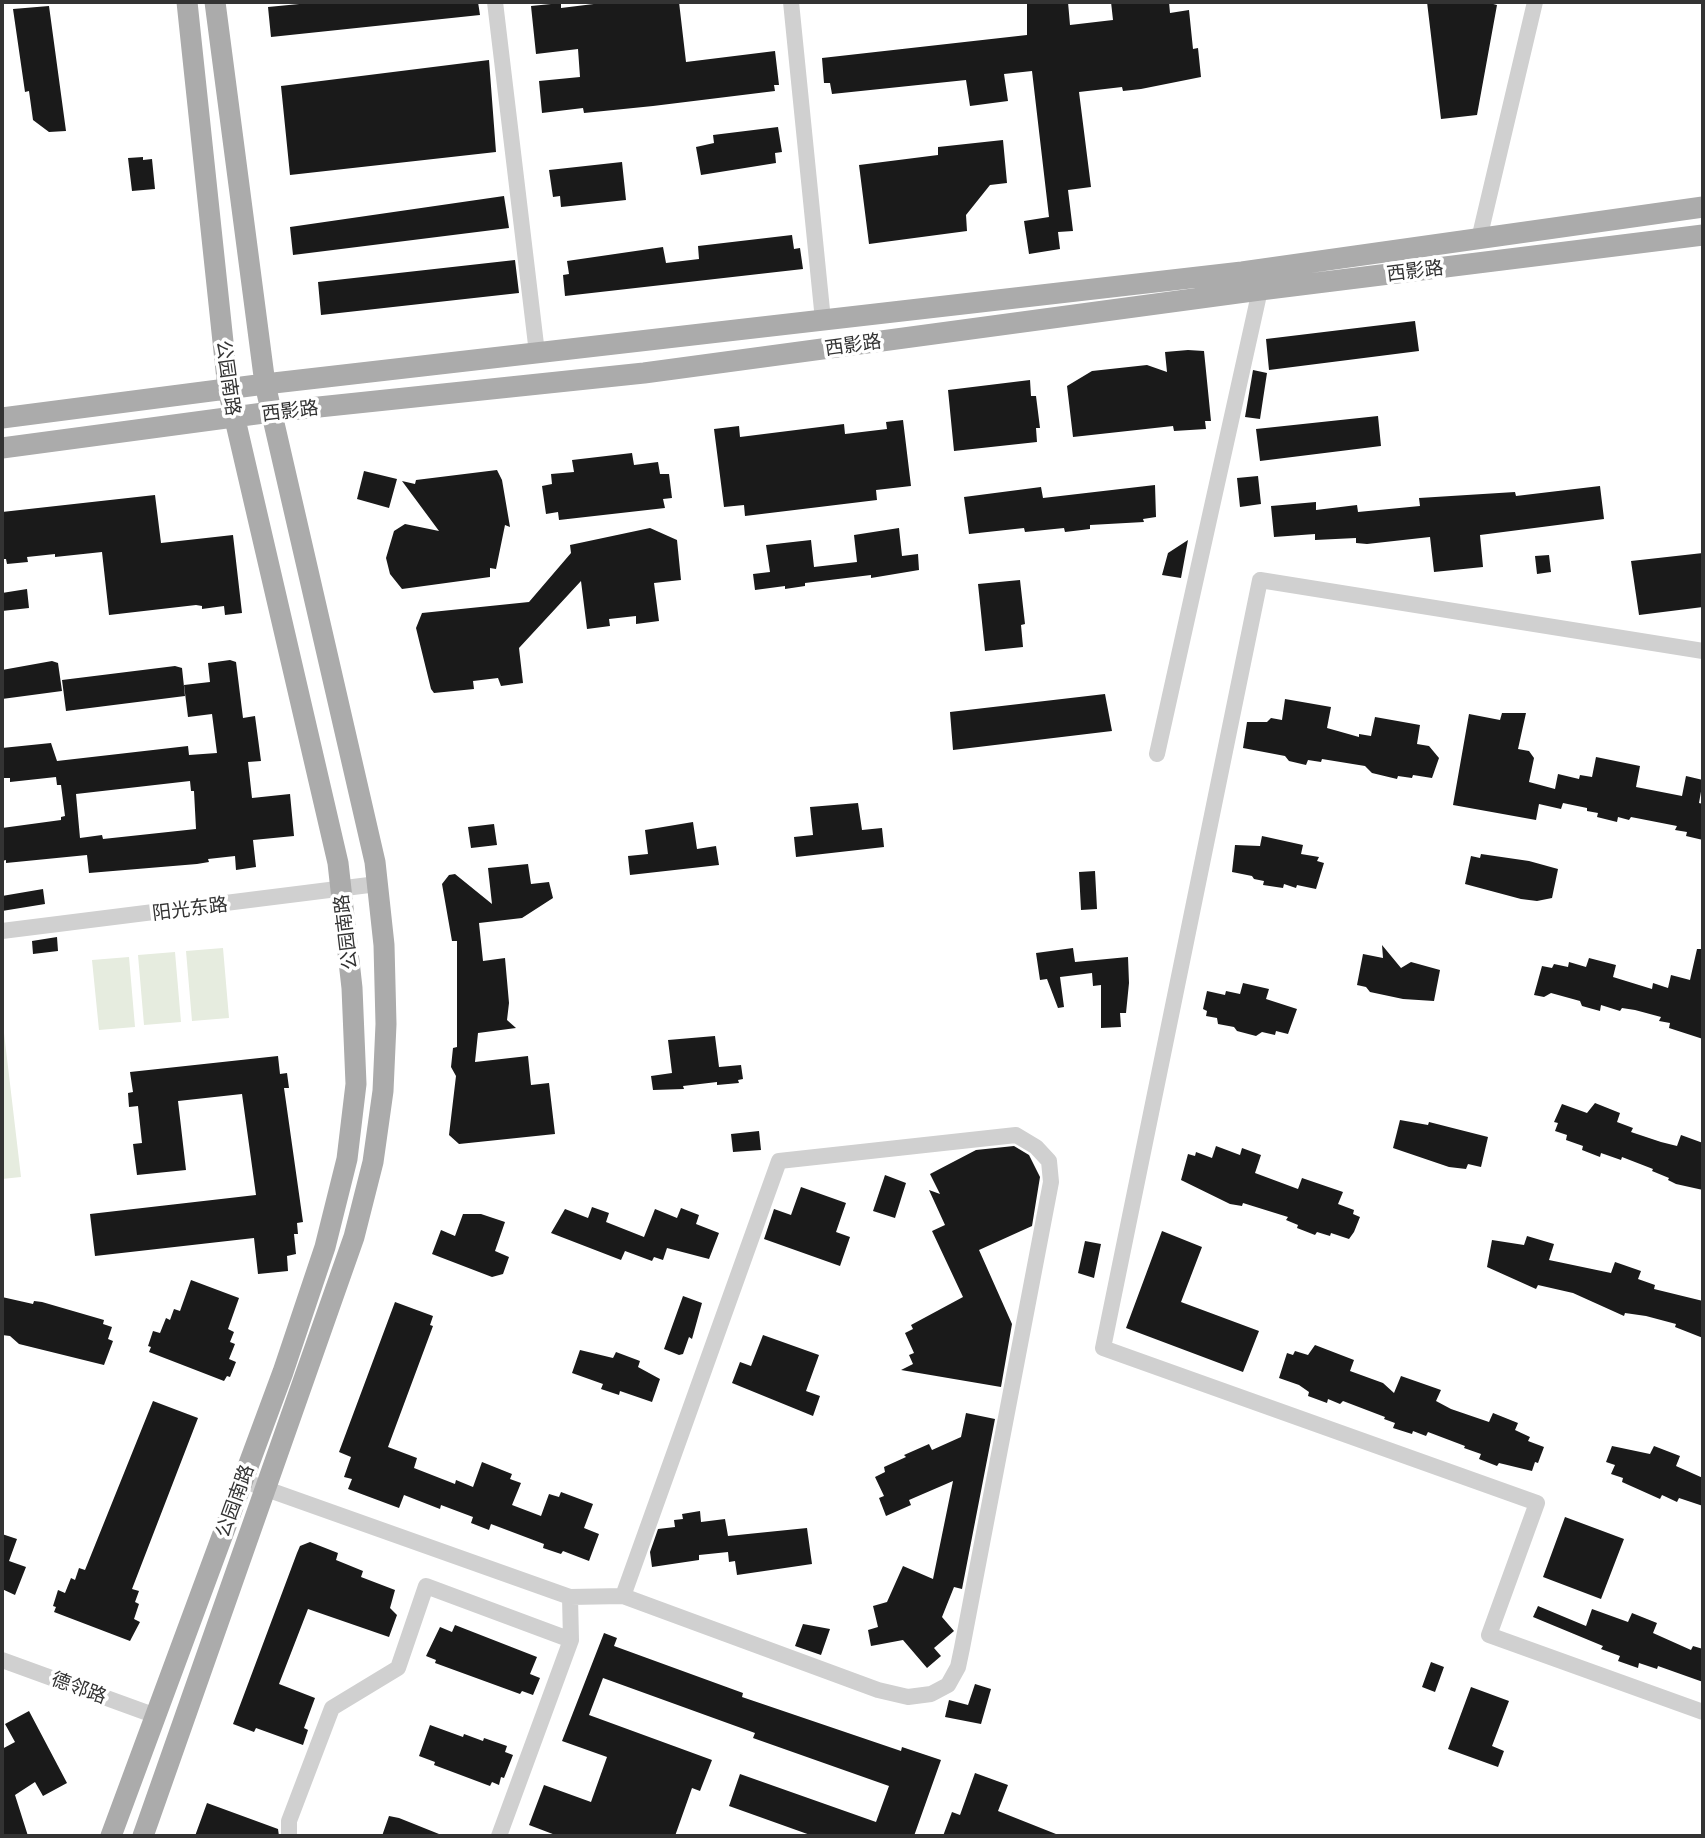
<!DOCTYPE html>
<meta charset="utf-8">
<style>
body{margin:0}
#map{position:relative;width:1705px;height:1838px;overflow:hidden;background:#fff;font-family:Lato,sans-serif}
canvas{display:block}
.frame{position:absolute;inset:0;border:4px solid #333;pointer-events:none}
</style>
<div id="map">
<canvas width="1705" height="1838"></canvas>
<div class="frame"></div>
</div>
<script>
const ctx = document.querySelector('canvas').getContext('2d');
ctx.lineJoin = 'round';
function fillPath(path, color) { ctx.fillStyle = color; ctx.fill(path, 'evenodd'); }
const poly = rows => new Path2D(rows.map(r => 'M' + r).join(''));
function strokePath(path, color, width, dash) { ctx.strokeStyle = color; ctx.lineWidth = width; ctx.lineCap = dash ? 'butt' : 'round'; ctx.setLineDash(dash || []); ctx.stroke(path); }
function write(font, color, halo, rows, align = 'center') {
  ctx.font = font + ' Lato,"Noto Sans SC",sans-serif'; ctx.lineWidth = 7; ctx.setLineDash([]); ctx.textBaseline = 'middle'; ctx.strokeStyle = halo; ctx.fillStyle = color; for (const [text, x, y, turn = 0] of rows) {
    ctx.save(); ctx.translate(x, y); ctx.rotate((+turn || 0) * Math.PI / 180); ctx.textAlign = isNaN(turn) ? turn : align; if (halo) ctx.strokeText(text, 0, 0); ctx.fillText(text, 0, 0); ctx.restore();
  }
}
fillPath(poly([
 [223,948,229,1018,192,1021,186,951],
 [175,952,181,1022,144,1025,138,955],
 [129,957,135,1027,99,1030,92,960],
 [2,1016,21,1177,2,1179]
]), '#e6ecdf');
fillPath(poly([
 [320,2,478,2,480,15,271,37,268,7],
 [610,2,679,2,686,62,775,51,779,85,774,85,775,91,653,106,584,113,583,108,542,113,539,81,580,77,578,49,536,54,531,6,561,3,561,8],
 [1027,2,1068,2,1070,25,1113,20,1111,2,1169,2,1170,13,1189,10,1193,49,1198,48,1201,77,1141,89,1123,91,1122,87,1079,92,1091,187,1068,190,1073,231,1058,232,1060,249,1029,254,1024,221,1049,217,1032,71,1004,74,1008,101,970,106,966,80,832,94,830,83,824,83,822,58,1027,35],
 [1427,2,1486,2,1497,5,1477,115,1441,119],
 [49,6,66,131,49,132,33,120,29,91,25,92,13,9],
 [489,60,496,152,290,175,281,86],
 [778,127,782,152,775,153,776,163,701,175,696,147,714,143,713,135],
 [1003,140,1007,183,990,185,966,215,967,231,869,244,859,165,938,155,938,147],
 [143,157,143,160,152,159,155,189,132,191,128,158],
 [622,162,626,200,561,207,560,196,553,197,549,170],
 [504,196,509,228,293,255,290,227],
 [792,235,794,249,800,248,803,269,565,296,563,275,569,274,567,261,663,247,666,263,699,259,698,246],
 [515,260,519,293,321,315,318,282],
 [1415,321,1419,351,1269,370,1266,339],
 [1188,350,1204,351,1211,421,1205,421,1206,429,1174,431,1173,426,1073,437,1067,386,1092,371,1147,365,1167,372,1165,352],
 [1253,370,1267,373,1260,419,1245,417],
 [1030,380,1031,396,1036,396,1040,428,1036,428,1037,442,954,451,948,390],
 [1378,416,1381,446,1260,461,1256,429],
 [903,420,911,486,876,490,877,500,745,516,744,505,724,507,714,429,739,426,740,437,844,424,845,434,887,429,886,422],
 [632,453,634,465,658,462,660,474,669,474,672,498,663,499,665,508,559,520,558,512,546,514,542,486,552,484,551,474,574,472,572,460],
 [497,470,502,480,510,527,505,525,496,569,490,568,490,577,402,589,390,574,386,558,394,531,405,524,439,531,402,481,415,484,416,480],
 [364,471,397,479,389,508,357,499],
 [1258,476,1261,504,1240,507,1237,478],
 [1155,485,1156,517,1143,519,1144,522,1090,525,1090,529,1065,532,1064,528,1025,532,1024,528,969,534,964,497,1041,487,1043,498],
 [1600,486,1604,519,1480,535,1483,567,1434,572,1430,537,1367,544,1356,543,1356,538,1315,540,1315,534,1274,537,1271,506,1316,502,1316,510,1357,505,1358,512,1420,506,1419,498,1515,492,1516,496],
 [155,495,161,543,233,535,242,613,225,615,224,606,202,609,202,606,196,605,109,615,102,552,55,557,55,554,27,557,28,562,7,564,6,559,2,559,2,512],
 [650,528,677,540,681,580,654,583,659,621,636,624,636,616,609,619,610,626,587,629,581,581,519,648,523,683,501,686,498,678,473,681,474,689,434,693,431,689,416,628,422,613,529,602,571,553,570,545],
 [899,528,902,556,918,554,919,570,871,578,871,575,805,583,805,586,785,589,785,586,755,590,753,574,770,572,766,545,811,540,814,567,857,562,854,535],
 [1188,540,1181,578,1162,575,1168,553],
 [1703,553,1703,607,1639,615,1631,561],
 [1549,555,1551,572,1537,574,1535,556],
 [1020,580,1025,624,1021,625,1023,647,985,651,978,584],
 [27,589,29,608,2,611,2,593],
 [230,660,236,662,243,718,255,716,261,761,248,762,252,798,290,794,294,836,253,840,256,867,236,870,235,856,208,859,209,862,197,864,89,873,87,855,6,863,6,860,2,861,2,828,61,820,61,817,65,816,61,785,57,785,56,777,10,782,10,778,2,778,2,748,51,743,57,761,188,746,189,755,217,753,212,714,188,717,184,685,210,682,208,663],
 [190,781,191,791,194,791,196,829,103,839,102,835,80,838,76,794],
 [52,661,58,663,62,691,2,699,2,670],
 [175,666,182,668,185,696,66,711,62,680],
 [1105,694,1112,731,953,750,950,712],
 [1285,699,1331,707,1327,728,1359,737,1359,734,1371,736,1375,717,1420,725,1417,744,1429,746,1439,758,1432,778,1413,775,1412,778,1398,776,1397,779,1372,773,1365,766,1322,759,1321,762,1308,760,1306,765,1289,761,1285,756,1243,748,1247,722,1267,722,1271,718,1282,720],
 [1502,713,1526,713,1518,749,1529,751,1534,758,1529,782,1555,789,1558,774,1579,779,1580,775,1592,777,1596,757,1640,766,1636,787,1682,796,1686,776,1703,780,1699,803,1703,804,1703,840,1686,836,1687,832,1675,830,1677,826,1631,817,1629,820,1618,817,1617,822,1597,817,1598,813,1587,811,1587,808,1563,803,1561,809,1539,804,1536,820,1453,805,1469,714,1500,720],
 [858,803,862,830,882,828,884,847,796,857,794,837,813,835,810,807],
 [693,822,697,849,716,846,719,865,630,875,628,856,648,854,645,830],
 [494,824,497,845,471,848,468,827],
 [1262,836,1303,845,1301,854,1319,857,1317,861,1324,863,1316,889,1297,885,1296,888,1284,884,1283,888,1263,885,1264,881,1254,879,1252,876,1232,872,1235,845,1260,846],
 [1481,854,1529,861,1558,869,1552,898,1537,901,1521,899,1465,884,1471,856,1480,858],
 [528,864,531,884,549,882,553,898,522,918,479,923,483,961,505,958,509,1003,507,1020,516,1028,478,1033,475,1062,528,1056,531,1085,549,1083,555,1134,459,1144,449,1135,456,1076,451,1067,453,1048,457,1047,457,941,452,941,442,884,449,875,455,874,492,904,488,868],
 [1095,871,1097,909,1081,910,1079,872],
 [43,889,45,904,2,911,2,896],
 [57,937,58,951,33,954,32,941],
 [1382,945,1401,968,1411,962,1440,970,1434,1001,1403,999,1370,992,1366,987,1357,985,1363,954,1383,958],
 [1073,948,1075,962,1128,957,1129,983,1126,1013,1120,1013,1121,1027,1101,1028,1101,985,1093,986,1092,973,1060,977,1064,1007,1058,1008,1047,979,1040,980,1036,953],
 [1697,949,1703,949,1703,1039,1669,1028,1670,1023,1659,1021,1661,1017,1635,1010,1622,1008,1620,1011,1601,1005,1600,1011,1582,1006,1580,1001,1551,993,1544,997,1534,995,1542,966,1552,968,1554,964,1568,967,1569,962,1586,967,1589,958,1616,965,1613,977,1652,989,1653,983,1668,988,1671,975,1690,980],
 [1243,983,1269,989,1266,999,1297,1009,1288,1034,1276,1031,1275,1035,1262,1032,1256,1036,1237,1031,1234,1027,1218,1024,1217,1018,1206,1016,1207,1011,1203,1009,1207,991,1225,995,1226,991,1240,994],
 [715,1036,719,1067,741,1065,743,1079,738,1080,739,1083,717,1085,717,1082,683,1086,684,1089,653,1090,651,1076,672,1073,668,1040],
 [278,1056,280,1074,287,1073,289,1088,284,1088,303,1222,297,1223,298,1234,294,1234,296,1254,287,1256,288,1271,258,1274,254,1238,95,1256,90,1214,256,1195,242,1094,178,1101,186,1170,137,1175,133,1144,142,1143,138,1106,129,1107,128,1093,133,1092,130,1072],
 [1595,1103,1620,1113,1617,1122,1633,1128,1631,1132,1661,1142,1677,1146,1681,1135,1703,1143,1703,1190,1676,1184,1668,1180,1669,1178,1652,1171,1653,1169,1622,1157,1621,1160,1601,1153,1600,1157,1582,1150,1583,1146,1566,1140,1567,1135,1555,1131,1558,1123,1554,1122,1562,1104,1587,1113],
 [1400,1120,1428,1125,1429,1122,1488,1137,1481,1167,1468,1164,1466,1169,1449,1167,1393,1148],
 [759,1131,761,1150,733,1152,731,1134],
 [1014,1146,1029,1155,1040,1177,1032,1226,979,1250,1012,1324,1001,1387,901,1370,913,1364,909,1355,914,1353,905,1333,913,1329,911,1325,963,1297,932,1231,945,1225,929,1190,940,1194,930,1174,976,1150],
 [1216,1146,1240,1155,1242,1148,1261,1155,1255,1173,1298,1189,1302,1178,1343,1192,1338,1204,1354,1210,1353,1214,1360,1217,1354,1232,1349,1239,1331,1233,1330,1236,1317,1232,1315,1235,1297,1228,1298,1225,1286,1220,1288,1217,1243,1203,1242,1206,1230,1204,1181,1180,1188,1154,1195,1156,1196,1152,1212,1158],
 [885,1175,906,1183,895,1218,873,1211],
 [801,1187,846,1203,836,1232,850,1237,840,1266,764,1239,774,1209,791,1215],
 [592,1207,609,1213,606,1222,644,1237,655,1209,677,1218,681,1208,699,1215,696,1224,719,1233,709,1259,667,1248,663,1260,654,1257,652,1261,625,1251,621,1260,551,1233,565,1209,588,1218],
 [463,1214,481,1214,505,1222,495,1251,509,1257,503,1274,492,1277,432,1254,441,1230,455,1236],
 [1162,1231,1202,1247,1181,1302,1259,1331,1243,1372,1126,1328],
 [1527,1236,1554,1244,1549,1260,1611,1273,1615,1262,1641,1271,1638,1279,1655,1285,1654,1289,1703,1301,1703,1338,1675,1327,1676,1324,1646,1316,1625,1313,1624,1316,1573,1293,1538,1285,1536,1289,1487,1267,1492,1240,1524,1245],
 [1085,1241,1101,1244,1094,1278,1078,1273],
 [191,1280,239,1298,228,1329,234,1332,230,1342,235,1344,229,1359,236,1362,230,1377,227,1376,224,1381,149,1352,151,1347,148,1346,153,1331,160,1333,166,1318,170,1320,174,1309,180,1311],
 [683,1296,702,1303,692,1339,689,1337,683,1354,679,1355,664,1349],
 [2,1297,33,1304,34,1301,42,1302,104,1320,103,1324,112,1327,108,1339,113,1341,104,1365,19,1344,10,1336,2,1335],
 [395,1302,433,1316,430,1325,433,1326,388,1447,417,1458,414,1468,455,1484,456,1480,473,1487,482,1462,512,1474,510,1479,521,1483,512,1505,541,1516,549,1494,559,1497,561,1492,593,1504,584,1528,599,1534,589,1561,563,1551,561,1554,543,1548,544,1544,491,1524,489,1530,471,1523,473,1517,441,1505,440,1509,404,1495,399,1508,348,1489,352,1479,344,1477,351,1457,339,1452],
 [763,1335,819,1355,806,1391,820,1396,813,1416,732,1383,740,1362,751,1366],
 [1315,1345,1354,1360,1350,1371,1383,1383,1394,1393,1401,1376,1441,1390,1436,1401,1451,1409,1489,1422,1493,1413,1518,1423,1515,1430,1530,1437,1528,1441,1544,1447,1538,1463,1535,1462,1532,1471,1499,1463,1497,1466,1479,1459,1481,1454,1464,1448,1465,1446,1428,1432,1426,1436,1413,1431,1412,1434,1393,1428,1395,1423,1384,1419,1385,1417,1343,1401,1340,1404,1328,1399,1327,1403,1308,1396,1309,1392,1299,1385,1279,1378,1287,1353,1293,1355,1295,1351,1308,1355],
 [580,1350,613,1358,616,1352,640,1361,638,1367,660,1379,652,1402,620,1391,619,1395,601,1389,603,1384,572,1373],
 [153,1401,198,1418,132,1589,139,1591,135,1602,139,1604,134,1619,140,1622,130,1641,54,1612,56,1607,53,1606,58,1590,65,1593,71,1578,75,1580,79,1568,85,1570],
 [966,1413,995,1419,962,1589,954,1587,942,1617,954,1631,934,1648,941,1656,927,1668,903,1640,871,1646,868,1630,878,1627,873,1606,887,1602,903,1566,933,1579,953,1481,909,1500,911,1505,886,1516,879,1498,884,1496,875,1477,885,1472,884,1467,906,1457,904,1455,929,1444,932,1450,961,1437],
 [1612,1446,1650,1454,1654,1446,1680,1456,1676,1466,1703,1478,1703,1506,1679,1498,1677,1502,1662,1495,1660,1499,1622,1482,1623,1478,1611,1474,1615,1465,1606,1462],
 [700,1511,701,1522,725,1519,728,1536,807,1528,812,1564,737,1575,735,1561,729,1562,728,1552,699,1555,699,1560,652,1567,650,1552,658,1529,675,1527,674,1520,683,1519,682,1514],
 [1565,1517,1624,1539,1601,1599,1543,1577],
 [2,1534,17,1539,9,1561,26,1567,15,1595,2,1589],
 [310,1542,338,1553,336,1560,363,1571,361,1577,395,1590,390,1608,397,1615,389,1637,308,1609,279,1684,315,1698,304,1728,308,1730,303,1745,256,1728,254,1732,233,1724,297,1553,300,1546],
 [1538,1606,1586,1626,1592,1609,1628,1622,1632,1613,1657,1623,1653,1633,1691,1650,1693,1646,1703,1649,1703,1682,1658,1666,1657,1669,1639,1663,1638,1668,1618,1661,1620,1656,1601,1649,1603,1646,1533,1617],
 [803,1624,830,1629,821,1655,795,1646],
 [455,1625,537,1657,530,1674,540,1678,533,1695,522,1691,520,1694,435,1663,436,1660,426,1656,440,1627,452,1632],
 [604,1633,617,1638,614,1646,743,1693,742,1697,901,1751,902,1747,941,1760,914,1836,813,1836,729,1806,740,1774,876,1822,889,1786,753,1738,755,1733,603,1678,589,1715,712,1760,700,1791,692,1788,675,1836,558,1836,529,1825,544,1785,591,1802,607,1757,562,1741],
 [1431,1662,1444,1667,1435,1692,1422,1687],
 [975,1684,991,1689,981,1724,945,1717,949,1700,968,1705],
 [1471,1687,1509,1701,1492,1746,1504,1751,1498,1767,1448,1749],
 [29,1711,67,1783,43,1796,35,1782,15,1795,28,1836,2,1836,2,1749,15,1742,5,1724],
 [430,1725,463,1737,464,1734,483,1741,484,1738,507,1746,505,1752,513,1755,504,1778,501,1777,499,1785,492,1782,490,1786,434,1765,435,1762,419,1756],
 [975,1773,1008,1785,998,1811,1061,1836,943,1836,952,1812,960,1815],
 [207,1803,278,1829,279,1836,195,1836],
 [389,1816,399,1818,444,1836,382,1836]
]), '#1a1a1a');
strokePath(poly([
 [495,2,537,353],
 [791,2,823,320],
 [1479,239,1535,2],
 [1703,651,1260,580,1103,1348,1537,1503,1489,1635,1703,1712],
 [1157,754,1260,290],
 [2,931,377,884],
 [255,1485,570,1597,623,1596,878,1690,908,1697,931,1694,948,1685,958,1667,962,1648,1051,1182,1049,1161,1036,1147,1016,1135,779,1161,623,1596],
 [2,1660,156,1716],
 [289,1836,289,1821,332,1708,398,1668,426,1586,571,1640],
 [499,1836,571,1640,570,1597]
]), '#d0d0d0', 16);
strokePath(poly([
 [2,418,265,384,1242,272,1703,207],
 [2,448,271,412,644,373,1260,290,1703,235],
 [111,1836,283,1372,325,1247,347,1159,356,1084,352,988,338,863,228,389,187,2],
 [143,1836,354,1237,373,1162,383,1091,386,1024,384,945,375,862,265,384,215,2]
]), '#ababab', 21);
write('19px', '#333', '#fff', [
 ["西影路",1415,271,-7],
 ["西影路",853,345,-8],
 ["公园南路",228,378,82],
 ["西影路",290,411,-7],
 ["阳光东路",190,909,-7],
 ["公园南路",346,932,-97],
 ["公园南路",235,1501,-70],
 ["德邻路",79,1688,20]
]);
</script>
